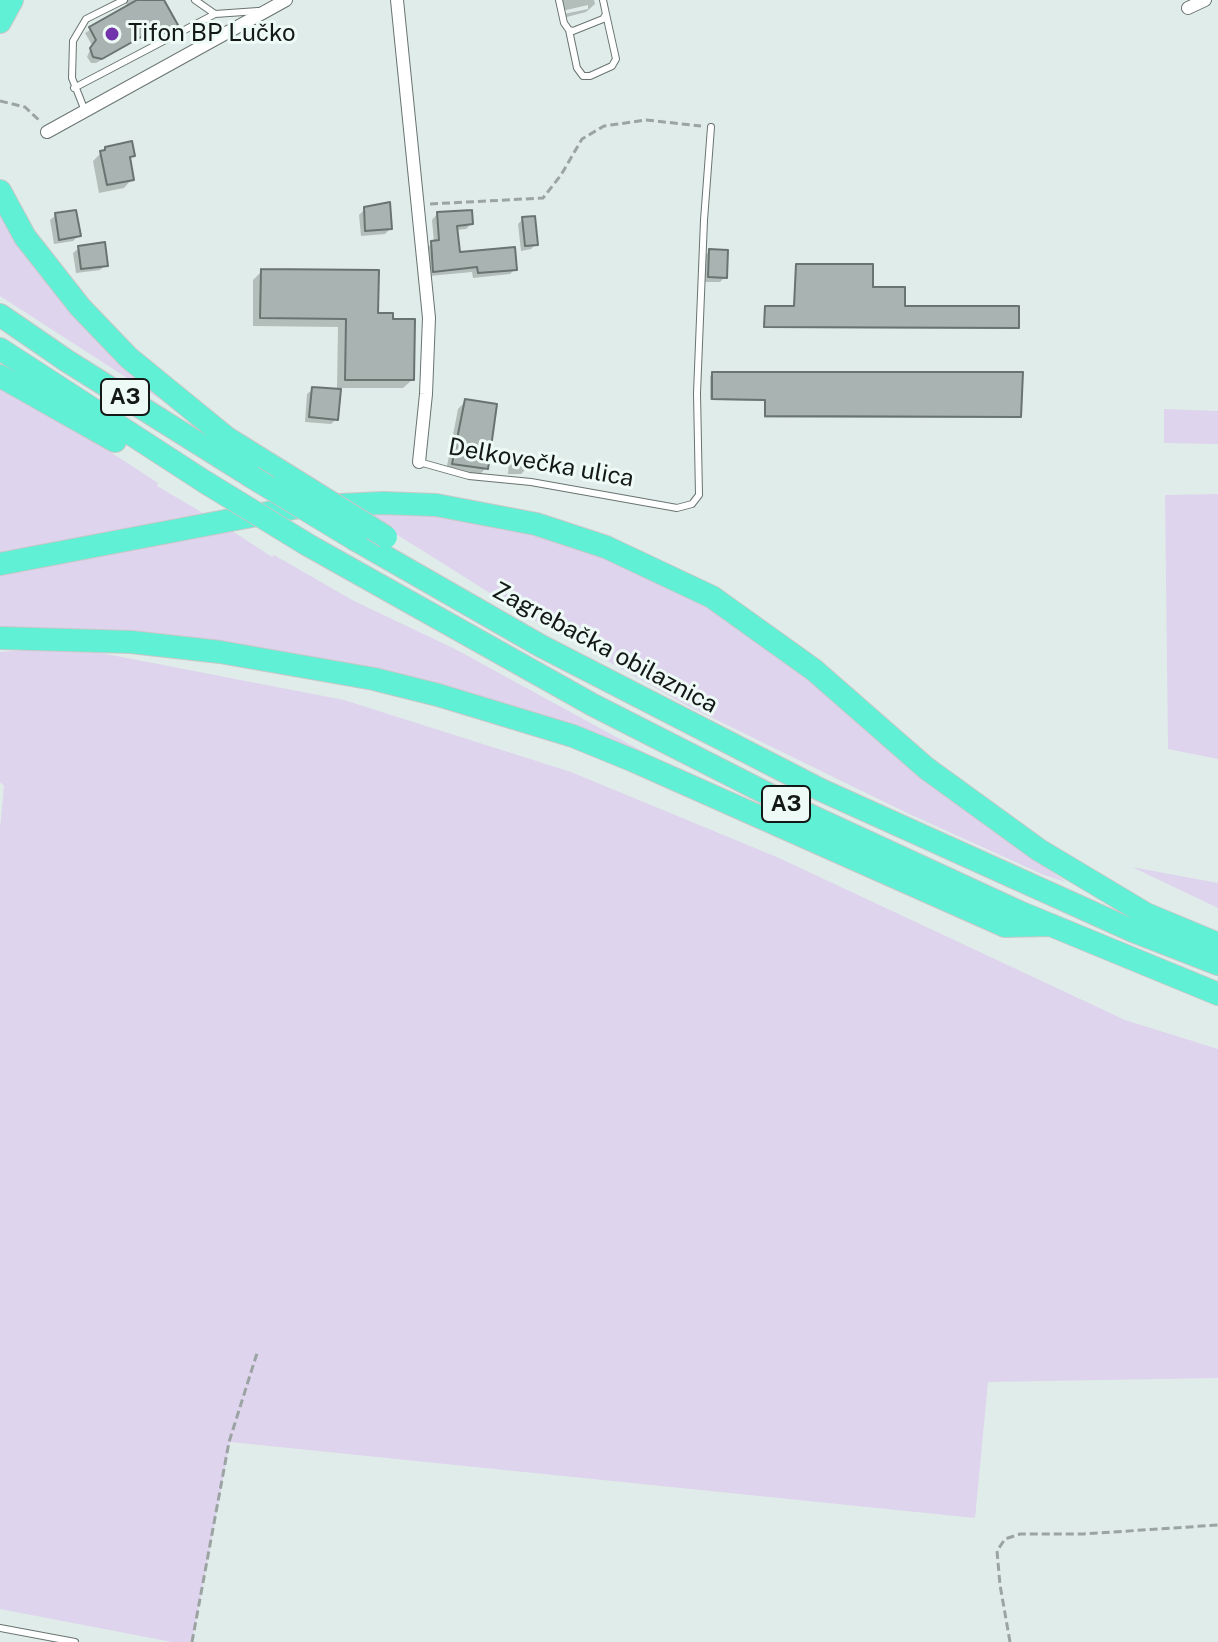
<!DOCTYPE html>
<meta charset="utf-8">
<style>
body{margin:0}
canvas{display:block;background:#e0ece9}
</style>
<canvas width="1218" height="1642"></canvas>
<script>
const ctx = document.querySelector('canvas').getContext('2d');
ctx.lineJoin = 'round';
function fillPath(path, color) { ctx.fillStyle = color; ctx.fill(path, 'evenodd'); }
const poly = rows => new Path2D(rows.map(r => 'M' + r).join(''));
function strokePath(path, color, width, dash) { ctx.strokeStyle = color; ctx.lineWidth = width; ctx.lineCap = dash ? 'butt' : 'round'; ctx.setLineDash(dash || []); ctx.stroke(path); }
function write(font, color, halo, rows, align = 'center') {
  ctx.font = font + ' "Public Sans",sans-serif'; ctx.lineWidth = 6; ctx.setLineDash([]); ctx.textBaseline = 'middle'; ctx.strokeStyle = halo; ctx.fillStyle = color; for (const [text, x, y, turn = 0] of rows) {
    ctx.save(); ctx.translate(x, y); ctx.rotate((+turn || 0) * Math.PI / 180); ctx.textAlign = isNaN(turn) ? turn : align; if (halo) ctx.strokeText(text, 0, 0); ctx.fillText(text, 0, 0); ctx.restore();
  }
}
fillPath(poly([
 [0,212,172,406,172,407,0,296],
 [0,387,52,414,158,483,157,486,203,513,0,555],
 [1164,409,1218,411,1218,444,1164,443],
 [1218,494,1218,759,1168,749,1165,495],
 [364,514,424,515,536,534,618,562,691,597,777,653,973,815,1066,882,1044,875,905,812,686,705,525,615],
 [226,527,272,557,274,555,354,601,455,649,651,756,650,758,451,690,0,629,0,574],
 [26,650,101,653,344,700,571,772,779,858,1125,1020,1218,1049,1218,1378,988,1382,975,1518,230,1442,192,1642,172,1642,0,1609,0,828,4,786,0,782,0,652],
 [1132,867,1218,883,1218,908]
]), '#ded4ed');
fillPath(poly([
 [124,0,162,0,176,25,149,42,145,35,96,63,91,63,87,57,92,45,85,33,128,7],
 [555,0,594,0,595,4,586,12,559,19,559,15,588,9,588,5,558,12],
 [106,148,133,155,128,160,132,179,124,188,99,193,93,161],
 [365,209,390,229,385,234,361,236,359,215],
 [437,214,471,224,466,229,456,230,458,254,515,269,510,274,473,278,472,272,429,276,426,248,434,243,432,220],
 [56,215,79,235,73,241,54,244,50,220],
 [523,219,536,244,531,249,521,251,518,224],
 [79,248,106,265,100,270,76,273,73,253],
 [710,251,725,277,720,282,703,282,704,256],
 [797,266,871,289,903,308,1017,327,1014,329,763,328,765,308,793,308],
 [262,271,376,315,412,380,403,388,339,388,336,419,331,424,305,422,307,394,313,389,337,391,338,327,253,326,253,280],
 [713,374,1019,416,1016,418,764,418,764,401,710,400,710,376],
 [466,401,486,468,479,475,446,471,458,409],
 [514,455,527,455,526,469,521,474,508,474,509,460]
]), '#0003');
const building = poly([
 [137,0,164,0,178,25,154,39,150,32,102,59,93,57,90,48,96,40,89,27,137,0],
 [132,141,135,156,130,157,134,180,107,185,100,151,105,150,105,147,132,141],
 [390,202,392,229,365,231,364,207,390,202],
 [76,210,81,236,59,240,55,213,76,210],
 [472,210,473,224,457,226,460,252,515,247,517,270,478,273,477,267,433,272,431,241,439,240,437,212,472,210],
 [535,216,538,245,525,246,522,217,535,216],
 [105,242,108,266,81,269,78,246,105,242],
 [709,249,728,250,727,278,708,277,709,249],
 [796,264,873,264,873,287,905,287,905,306,1019,306,1019,328,764,327,765,306,794,306,796,264],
 [261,269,379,270,378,313,393,313,393,319,415,319,414,380,345,380,346,319,260,318,261,269],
 [712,372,1023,372,1021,417,765,416,765,400,712,399,712,372],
 [312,387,341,389,338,420,309,417,312,387],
 [465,399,497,404,488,469,452,464,465,399]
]);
fillPath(building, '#a9b4b2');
strokePath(building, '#697370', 2);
const lane = poly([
 [195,0,215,14,258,11],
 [559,0,564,23,569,30,573,31,603,19,606,14,603,0],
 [569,30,577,68,583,76,590,76,612,66,616,59,606,14],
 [74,88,215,14],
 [85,111,72,78,73,41,86,19,124,0],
 [419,462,469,476,531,482,677,508,692,504,699,495,697,393,704,220,711,127],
 [0,1628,75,1642]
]);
const street = poly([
 [397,0,429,318,426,394,419,462],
 [1188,8,1205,0],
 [47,132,286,0]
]);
const highway = poly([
 [0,22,12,0],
 [0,191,25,237,80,307,129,358,227,438,285,474],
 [0,315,67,361,252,477],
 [0,349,205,482],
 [0,376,115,441],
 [356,540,541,646,821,790,1133,931,1218,964],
 [308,545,593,705,809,815,1019,912,1218,994],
 [0,564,299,507,382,503,436,505,536,524,606,547,712,597,814,670,926,768,1039,850,1146,914,1218,944],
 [0,638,131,642,220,652,374,679,438,695,573,736,634,761,1005,926,1051,925]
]);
strokePath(lane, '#697471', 8);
strokePath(street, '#697471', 14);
strokePath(highway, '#c7c8c7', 24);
strokePath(poly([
 [0,101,25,107,41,122],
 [430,204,543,198,561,175,582,139,604,126,646,120,701,126],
 [192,1642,229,1442,258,1350],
 [1010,1642,1000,1585,997,1551,1005,1539,1020,1534,1083,1534,1218,1525]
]), '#9ba4a2', 3, [8, 4]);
strokePath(lane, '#fff', 6);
strokePath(street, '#fff', 12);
strokePath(highway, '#5ff0d6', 22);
const highwayBridge = poly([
 [285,474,386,537],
 [252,477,356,540],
 [205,482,308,545]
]);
strokePath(highwayBridge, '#c7c8c7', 24, []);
strokePath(highwayBridge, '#5ff0d6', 22);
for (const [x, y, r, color] of [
 [112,34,8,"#7134aa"]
]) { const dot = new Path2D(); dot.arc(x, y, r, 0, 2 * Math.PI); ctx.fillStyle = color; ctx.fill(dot); strokePath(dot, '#eefaf6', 3); }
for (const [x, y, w] of [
 [125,397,48],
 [786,804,48]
]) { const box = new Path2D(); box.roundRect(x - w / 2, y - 18, w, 36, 6); ctx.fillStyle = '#eefaf6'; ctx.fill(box); strokePath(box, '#141817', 2); }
write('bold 22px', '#141817', null, [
 ["A3",125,397],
 ["A3",786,804]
]);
write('24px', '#141817', '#eefaf6', [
 ["Tifon BP Lučko",128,34]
], 'left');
write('24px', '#141817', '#eefaf6', [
 ["Delkovečka ulica",541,463,10],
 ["Zagrebačka obilaznica",605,648,28]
]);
</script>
